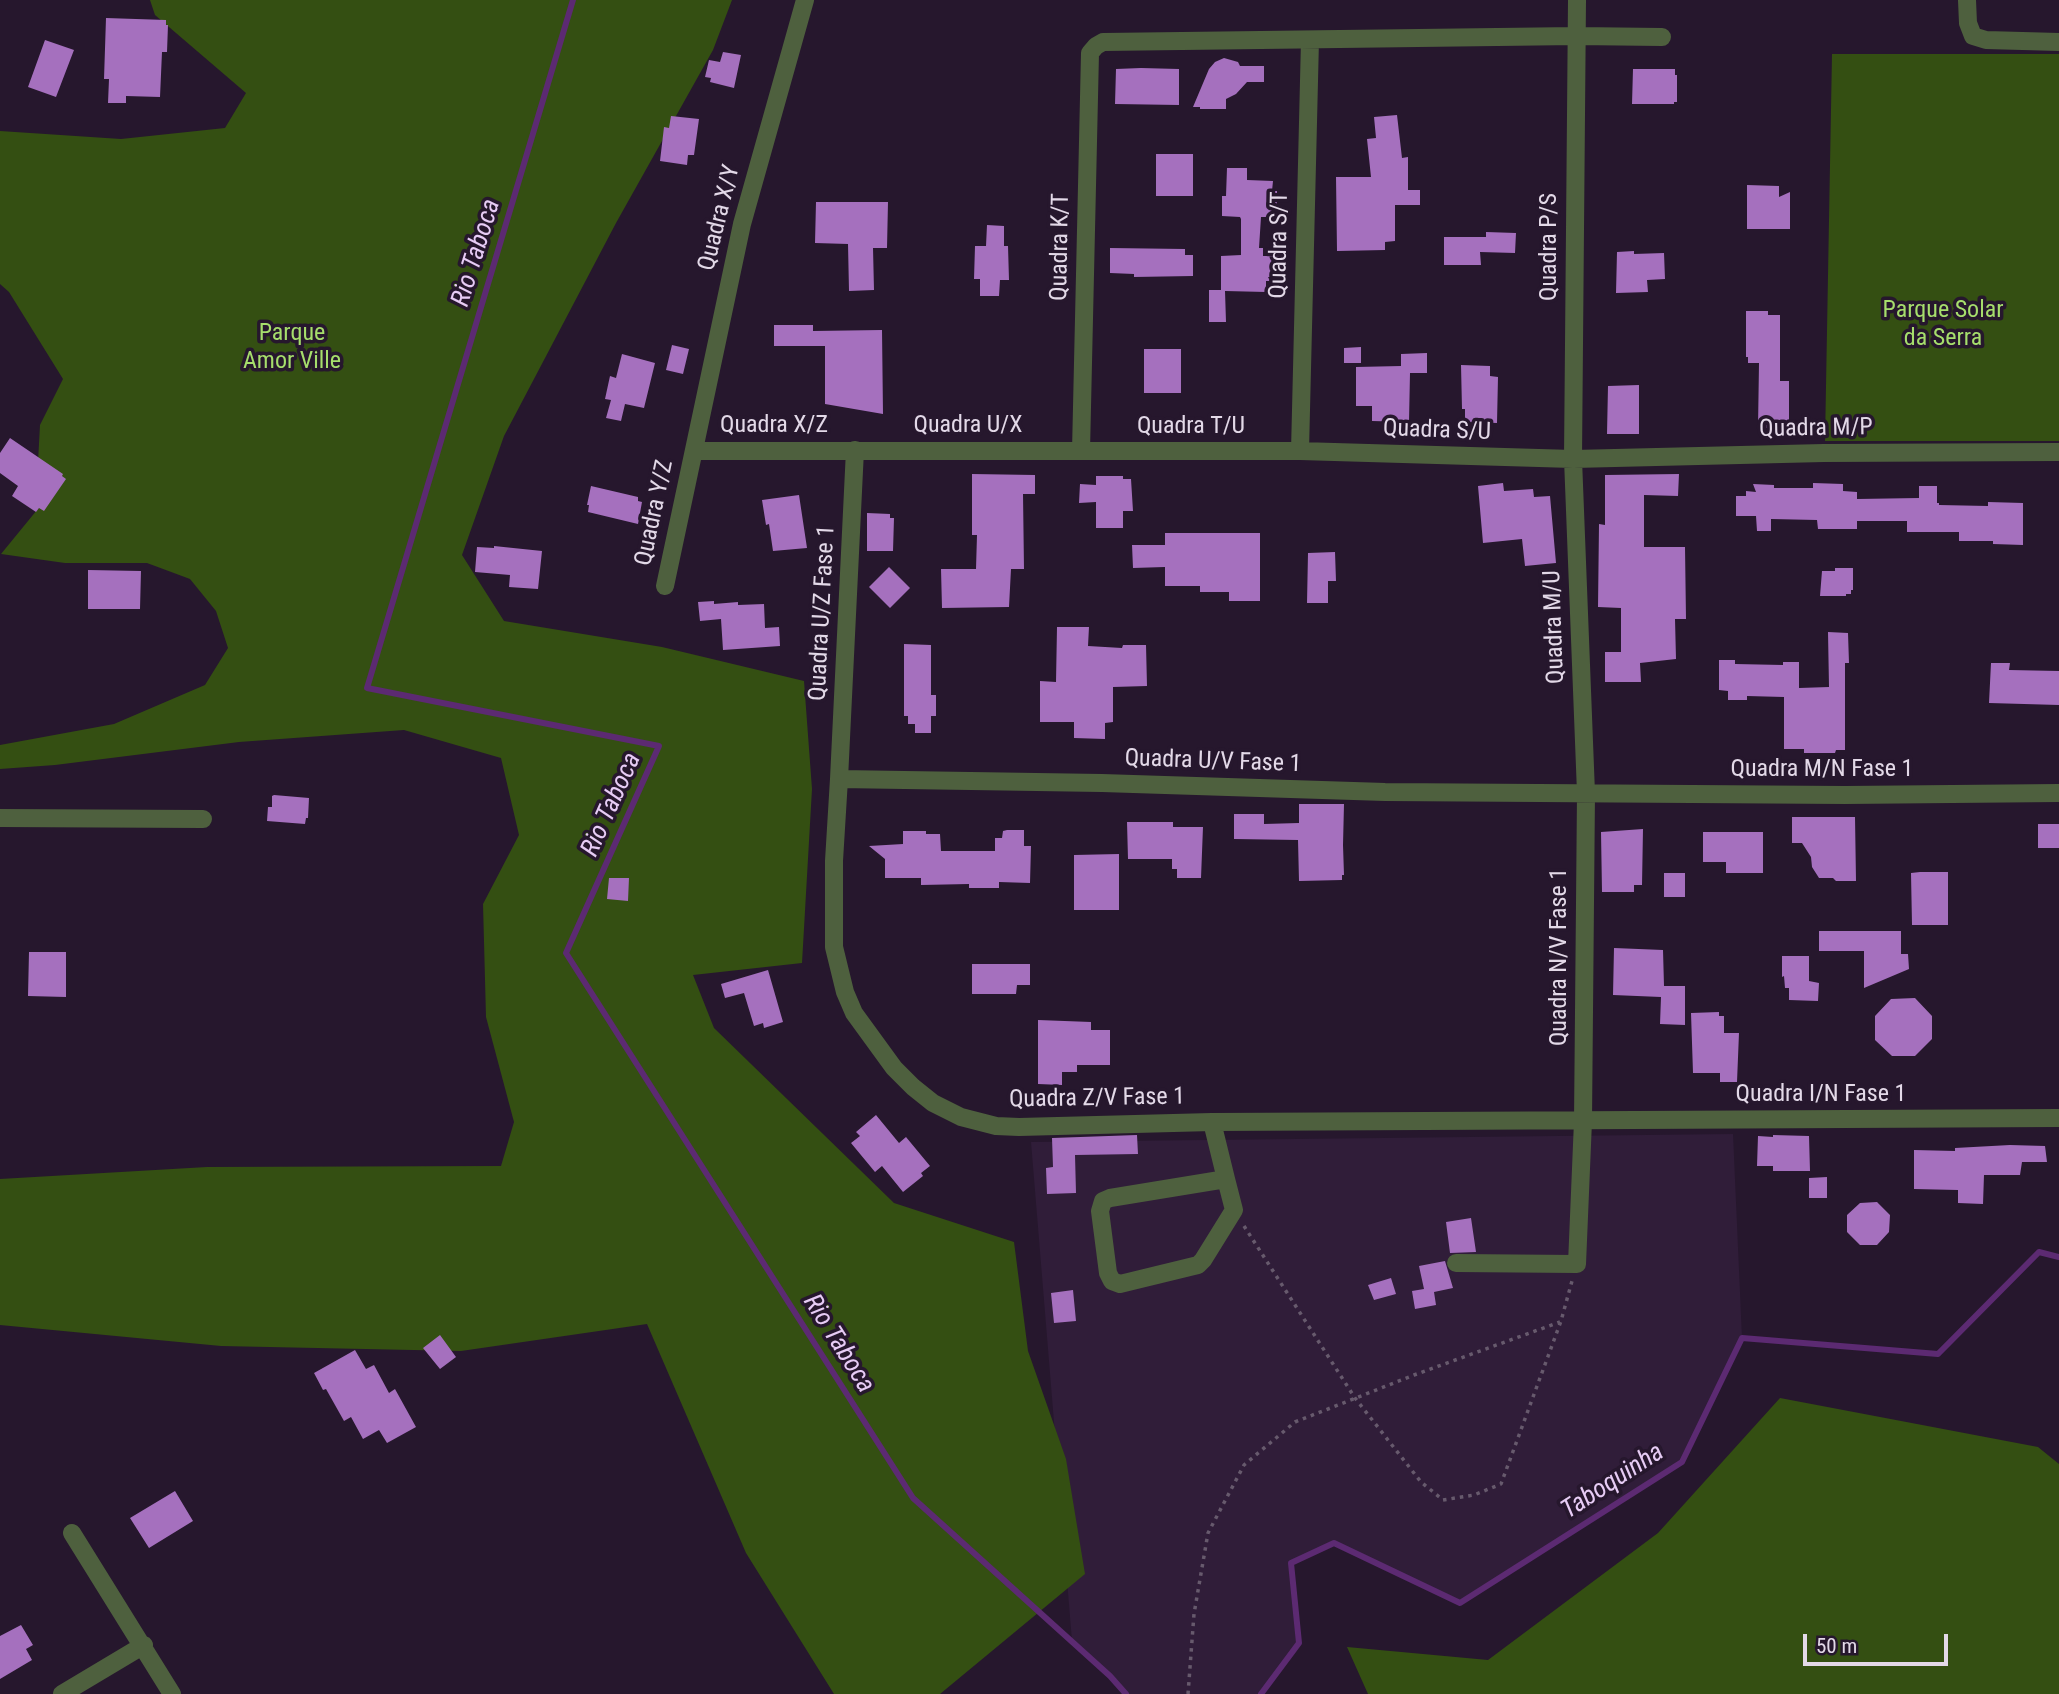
<!DOCTYPE html>
<style>
body{margin:0}
#map{position:relative;width:2059px;height:1694px;overflow:hidden;background:#26172d;font-family:"Roboto Condensed",sans-serif}
canvas{display:block}
.scale{position:absolute;left:1803px;top:1634px;width:145px;height:32px;box-sizing:border-box;border:4px solid #e3d9e8;border-top:0;padding-left:9px;font-size:21px;line-height:24px;white-space:nowrap;color:#e3d9e8;-webkit-text-stroke:5px #26172d;paint-order:stroke}
</style>
<div id="map">
<canvas width="2059" height="1694"></canvas>
<div class="scale">50 m</div>
</div>
<script>
const ctx = document.querySelector('canvas').getContext('2d');
ctx.lineJoin = 'round';
function fillPath(path, color) { ctx.fillStyle = color; ctx.fill(path, 'evenodd'); }
const poly = rows => new Path2D(rows.map(r => 'M' + r).join(''));
function strokePath(path, color, width, dash) { ctx.strokeStyle = color; ctx.lineWidth = width; ctx.lineCap = dash ? 'butt' : 'round'; ctx.setLineDash(dash || []); ctx.stroke(path); }
function write(font, color, halo, rows, align = 'center') {
  ctx.font = font + ' "Roboto Condensed",sans-serif'; ctx.lineWidth = 7; ctx.setLineDash([]); ctx.textBaseline = 'middle'; ctx.strokeStyle = halo; ctx.fillStyle = color; for (const [text, x, y, turn = 0] of rows) {
    ctx.save(); ctx.translate(x, y); ctx.rotate((+turn || 0) * Math.PI / 180); ctx.textAlign = isNaN(turn) ? turn : align; if (halo) ctx.strokeText(text, 0, 0); ctx.fillText(text, 0, 0); ctx.restore();
  }
}
fillPath(poly([
 [1733,1134,1742,1338,1682,1462,1460,1603,1334,1543,1291,1563,1299,1643,1261,1694,1126,1694,1110,1676,1072,1641,1031,1142]
]), '#301d39');
fillPath(poly([
 [150,0,732,0,713,50,616,223,504,436,462,555,504,621,662,647,804,681,812,789,802,963,693,975,714,1028,894,1203,1014,1242,1028,1351,1066,1459,1085,1574,940,1694,834,1694,746,1553,647,1324,461,1351,221,1346,0,1325,0,1179,207,1167,501,1166,514,1122,486,1017,483,904,519,835,501,758,404,730,239,742,55,765,0,769,0,745,114,724,205,685,228,648,216,611,190,579,147,563,65,563,1,554,46,499,38,462,40,425,63,379,9,292,0,284,0,131,121,139,225,128,246,93,155,15],
 [1832,54,2059,54,2059,441,1825,441],
 [1780,1398,2038,1447,2059,1464,2059,1694,1368,1694,1347,1647,1488,1660,1658,1533]
]), '#344f12');
strokePath(poly([
 [573,0,367,688,659,746,566,953,913,1498,1110,1676,1126,1694],
 [1261,1694,1299,1643,1291,1563,1334,1543,1460,1603,1682,1462,1742,1338,1938,1354,2039,1252,2059,1257]
]), '#5c2a72', 6);
fillPath(poly([
 [106,18,166,20,166,25,168,25,167,52,162,52,160,97,126,96,126,103,108,103,109,79,104,79],
 [45,40,74,50,56,97,28,87],
 [723,52,741,55,734,88,710,82,711,78,705,77,709,60,720,62],
 [1224,58,1238,62,1240,66,1264,66,1264,82,1247,82,1236,94,1226,99,1226,109,1200,109,1200,107,1193,107,1209,69,1215,62],
 [1141,68,1179,69,1179,105,1115,104,1116,69],
 [1633,69,1675,69,1675,75,1677,75,1677,102,1674,102,1674,104,1632,104],
 [1397,115,1402,158,1408,157,1408,190,1420,190,1420,205,1395,205,1395,241,1385,242,1385,250,1337,251,1336,177,1371,177,1367,139,1376,138,1374,117],
 [671,116,699,119,694,155,688,155,687,165,660,161,664,127,669,128],
 [1156,154,1193,154,1193,196,1156,196],
 [1227,168,1247,168,1247,180,1273,181,1272,191,1277,191,1277,217,1261,217,1259,248,1263,248,1263,256,1279,256,1279,277,1268,277,1270,281,1266,281,1266,292,1225,291,1226,322,1209,322,1209,290,1221,290,1221,256,1241,255,1241,219,1240,217,1222,216,1222,196,1226,196],
 [1747,185,1779,186,1779,197,1790,192,1790,229,1747,229],
 [816,202,888,202,887,248,873,248,874,290,849,291,848,244,815,243],
 [987,225,1004,226,1004,246,1008,246,1009,280,1000,280,999,296,980,296,980,279,974,279,975,246,986,246],
 [1486,232,1516,233,1515,253,1480,252,1481,265,1444,265,1444,237,1486,237],
 [1110,248,1185,249,1185,255,1193,255,1193,276,1134,277,1134,274,1110,273],
 [1634,251,1634,254,1664,253,1665,279,1647,280,1648,292,1616,293,1617,252],
 [1746,311,1768,311,1768,315,1780,315,1780,381,1789,381,1789,428,1758,428,1759,363,1748,363,1748,357,1746,357],
 [774,325,813,325,813,331,882,330,883,414,825,404,825,346,774,346],
 [672,345,689,349,683,374,666,370],
 [1361,347,1361,363,1344,363,1344,348],
 [1144,349,1181,349,1181,393,1144,393],
 [1427,353,1427,373,1410,373,1409,422,1372,421,1372,406,1356,406,1356,367,1401,366,1401,354],
 [622,354,655,363,644,408,625,404,621,421,606,418,611,400,605,399,610,376,616,378],
 [1461,365,1490,366,1490,376,1498,377,1497,423,1465,422,1465,409,1462,409],
 [1639,385,1639,434,1607,434,1608,386],
 [10,438,63,474,62,476,66,479,44,511,39,508,36,512,12,496,18,486,0,473,0,453],
 [972,474,1035,475,1035,494,1023,494,1024,569,1011,569,1009,607,942,608,941,569,976,569,977,535,972,535],
 [1679,474,1678,496,1644,495,1644,547,1685,547,1686,619,1675,619,1676,659,1640,663,1641,682,1605,682,1605,652,1621,652,1621,608,1598,607,1599,524,1605,525,1605,475],
 [1096,476,1123,476,1123,479,1131,479,1133,511,1123,511,1123,528,1096,528,1096,502,1079,503,1080,484,1096,485],
 [1503,483,1504,491,1533,489,1534,497,1550,496,1556,563,1525,566,1522,539,1483,543,1478,486],
 [1813,483,1843,484,1843,491,1857,492,1857,499,1919,498,1919,486,1937,486,1937,503,1939,503,1939,505,1988,506,1988,502,2023,503,2023,545,1993,544,1993,541,1959,541,1959,532,1907,532,1907,521,1857,521,1857,529,1818,529,1817,520,1771,519,1771,531,1757,531,1756,516,1736,516,1736,496,1746,496,1746,491,1756,492,1753,484,1774,485,1774,488,1813,488],
 [591,486,638,497,638,501,642,502,638,524,588,512,589,505,587,505],
 [799,495,807,548,773,551,769,524,766,525,762,500],
 [867,513,890,514,890,518,894,518,893,551,867,551],
 [1165,533,1260,533,1260,601,1229,601,1229,592,1200,592,1200,586,1165,586,1165,567,1133,568,1132,545,1165,545],
 [494,546,542,551,538,589,509,587,510,575,475,572,477,547,494,548],
 [1335,552,1336,581,1328,581,1328,603,1307,603,1308,553],
 [889,567,910,588,890,608,869,587],
 [1835,568,1853,568,1853,590,1851,590,1851,594,1846,594,1846,596,1820,596,1822,571,1835,571],
 [88,570,141,571,140,609,88,609],
 [714,601,714,604,738,602,738,605,764,604,765,628,779,627,780,646,723,650,721,619,700,621,698,602],
 [1057,627,1089,627,1088,646,1122,648,1123,645,1146,645,1147,686,1113,687,1113,722,1105,723,1105,739,1074,738,1074,722,1040,722,1040,681,1056,682],
 [1828,632,1848,633,1849,663,1845,663,1845,750,1836,750,1835,753,1804,753,1804,749,1784,749,1784,697,1747,696,1747,700,1728,700,1728,691,1719,690,1719,660,1735,660,1735,664,1783,665,1783,662,1799,662,1799,688,1829,687],
 [904,644,931,645,931,695,936,695,936,716,931,716,931,733,915,733,915,724,908,724,908,716,904,716],
 [1991,663,2010,663,2009,670,2059,671,2059,705,1989,703],
 [274,795,309,798,308,818,306,818,305,824,267,821,268,807,272,807,272,796],
 [1299,804,1344,804,1343,845,1344,875,1342,875,1342,880,1299,881,1298,840,1234,839,1234,814,1264,814,1264,824,1299,823],
 [1792,817,1855,817,1856,881,1836,881,1833,878,1819,878,1812,867,1811,857,1802,843,1792,843],
 [1127,822,1173,822,1173,827,1203,827,1201,878,1177,878,1177,869,1172,869,1172,859,1128,859],
 [2038,824,2059,824,2059,848,2038,848],
 [1643,829,1642,885,1634,885,1634,892,1602,892,1601,832],
 [1007,830,1024,830,1024,846,1031,846,1030,883,999,882,999,888,969,888,969,884,921,885,921,878,885,878,885,859,869,846,903,844,903,831,926,831,926,834,940,834,941,851,995,851,995,838,1002,838,1003,831],
 [1703,832,1763,832,1763,873,1726,873,1726,862,1703,862],
 [1119,854,1119,910,1074,910,1074,855],
 [1920,872,1948,872,1948,925,1912,925,1911,873],
 [1664,873,1685,873,1685,897,1664,897],
 [609,878,629,878,628,901,607,899],
 [1819,931,1901,931,1901,954,1908,954,1909,969,1864,988,1864,951,1819,951],
 [1614,948,1663,950,1664,986,1685,986,1685,1025,1660,1024,1661,997,1613,995],
 [29,952,66,952,66,997,28,996],
 [1782,956,1809,956,1809,981,1819,983,1818,1001,1789,1000,1789,988,1785,988,1784,976,1782,977],
 [972,964,1030,964,1030,985,1017,985,1016,994,972,994],
 [768,970,783,1022,764,1028,763,1023,754,1026,744,993,725,998,721,984],
 [1915,998,1932,1016,1932,1039,1915,1056,1892,1056,1875,1040,1875,1016,1891,999],
 [1719,1012,1719,1016,1724,1016,1724,1033,1739,1033,1737,1082,1720,1082,1720,1073,1693,1073,1691,1013],
 [1038,1020,1091,1022,1091,1030,1110,1030,1110,1065,1077,1065,1077,1072,1062,1072,1062,1085,1038,1084],
 [876,1115,899,1143,906,1137,930,1166,921,1173,923,1176,903,1192,882,1166,875,1172,851,1143,860,1136,856,1132],
 [1137,1135,1138,1154,1075,1155,1076,1193,1047,1194,1046,1168,1053,1167,1052,1138],
 [1773,1135,1809,1136,1810,1171,1773,1171,1773,1166,1757,1166,1758,1136,1773,1137],
 [2010,1145,2045,1146,2047,1162,2022,1162,2020,1175,1984,1175,1983,1204,1958,1203,1958,1190,1914,1189,1914,1150,1955,1151,1955,1148],
 [1827,1177,1827,1198,1809,1198,1809,1178],
 [1877,1202,1890,1215,1889,1232,1877,1245,1860,1245,1847,1232,1847,1215,1860,1203],
 [1471,1218,1476,1252,1450,1253,1446,1222],
 [1445,1261,1453,1288,1434,1292,1436,1305,1415,1309,1412,1291,1424,1289,1419,1266],
 [1391,1278,1396,1294,1374,1300,1368,1285],
 [1073,1290,1076,1321,1054,1323,1051,1293],
 [440,1335,456,1357,440,1369,423,1348],
 [355,1350,366,1369,374,1365,389,1393,395,1389,416,1427,387,1443,379,1430,363,1439,351,1417,344,1421,326,1389,323,1390,314,1373],
 [175,1491,193,1521,149,1548,130,1518],
 [21,1625,33,1645,26,1649,32,1660,0,1679,0,1636]
]), '#a570be');
strokePath(poly([
 [1244,1226,1355,1398,1421,1482,1443,1500,1474,1495,1501,1484,1561,1321,1572,1281],
 [1188,1694,1194,1614,1208,1533,1244,1465,1295,1422,1414,1375,1560,1322]
]), '#675a6d', 3.5, [3.5, 5]);
strokePath(poly([
 [1967,0,1968,23,1973,36,1986,40,2059,42],
 [855,450,839,779,834,861,834,947,845,992,854,1013,894,1068,913,1087,933,1103,961,1117,996,1126,1019,1127,1212,1122,2059,1118],
 [694,451,1300,451,1573,459,1824,453,2059,452],
 [1081,451,1090,53,1096,46,1103,42,1576,36,1662,37],
 [1300,451,1310,40],
 [665,586,742,224,805,0],
 [839,779,1102,783,1385,792,1845,795,2059,793],
 [0,818,203,819],
 [1212,1122,1226,1179,1234,1210,1203,1260,1198,1265,1120,1284,1112,1281,1108,1273,1100,1211,1103,1201,1110,1198,1226,1179],
 [1456,1263,1577,1264,1583,1121,1586,793,1573,459,1577,0],
 [72,1533,172,1694],
 [62,1694,144,1645]
]), '#4e603e', 18);
write('24px', '#e3d9e8', '#26172d', [
 ["Quadra X/Y",720,218,-76],
 ["Quadra S/T",1280,245,-89],
 ["Quadra K/T",1061,247,-89],
 ["Quadra P/S",1550,247,-90],
 ["Quadra X/Z",774,426],
 ["Quadra U/X",968,426],
 ["Quadra T/U",1191,427],
 ["Quadra M/P",1816,429,-1],
 ["Quadra S/U",1437,431,2],
 ["Quadra Y/Z",655,513,-78],
 ["Quadra U/Z Fase 1",823,613,-87],
 ["Quadra M/U",1555,627,-92],
 ["Quadra U/V Fase 1",1213,762,2],
 ["Quadra M/N Fase 1",1822,770],
 ["Quadra N/V Fase 1",1560,957,-90],
 ["Quadra I/N Fase 1",1821,1095],
 ["Quadra Z/V Fase 1",1097,1099,-1]
]);
write('24px', '#a6de6c', '#26172d', [
 ["Parque Solar",1943,311],
 ["da Serra",1943,339],
 ["Parque",292,334],
 ["Amor Ville",292,362]
]);
write('italic 26px', '#e7ccf5', '#26172d', [
 ["Rio Taboca",477,253,-73],
 ["Rio Taboca",612,805,-66],
 ["Rio Taboca",838,1344,58],
 ["Taboquinha",1613,1482,-33]
]);
</script>
